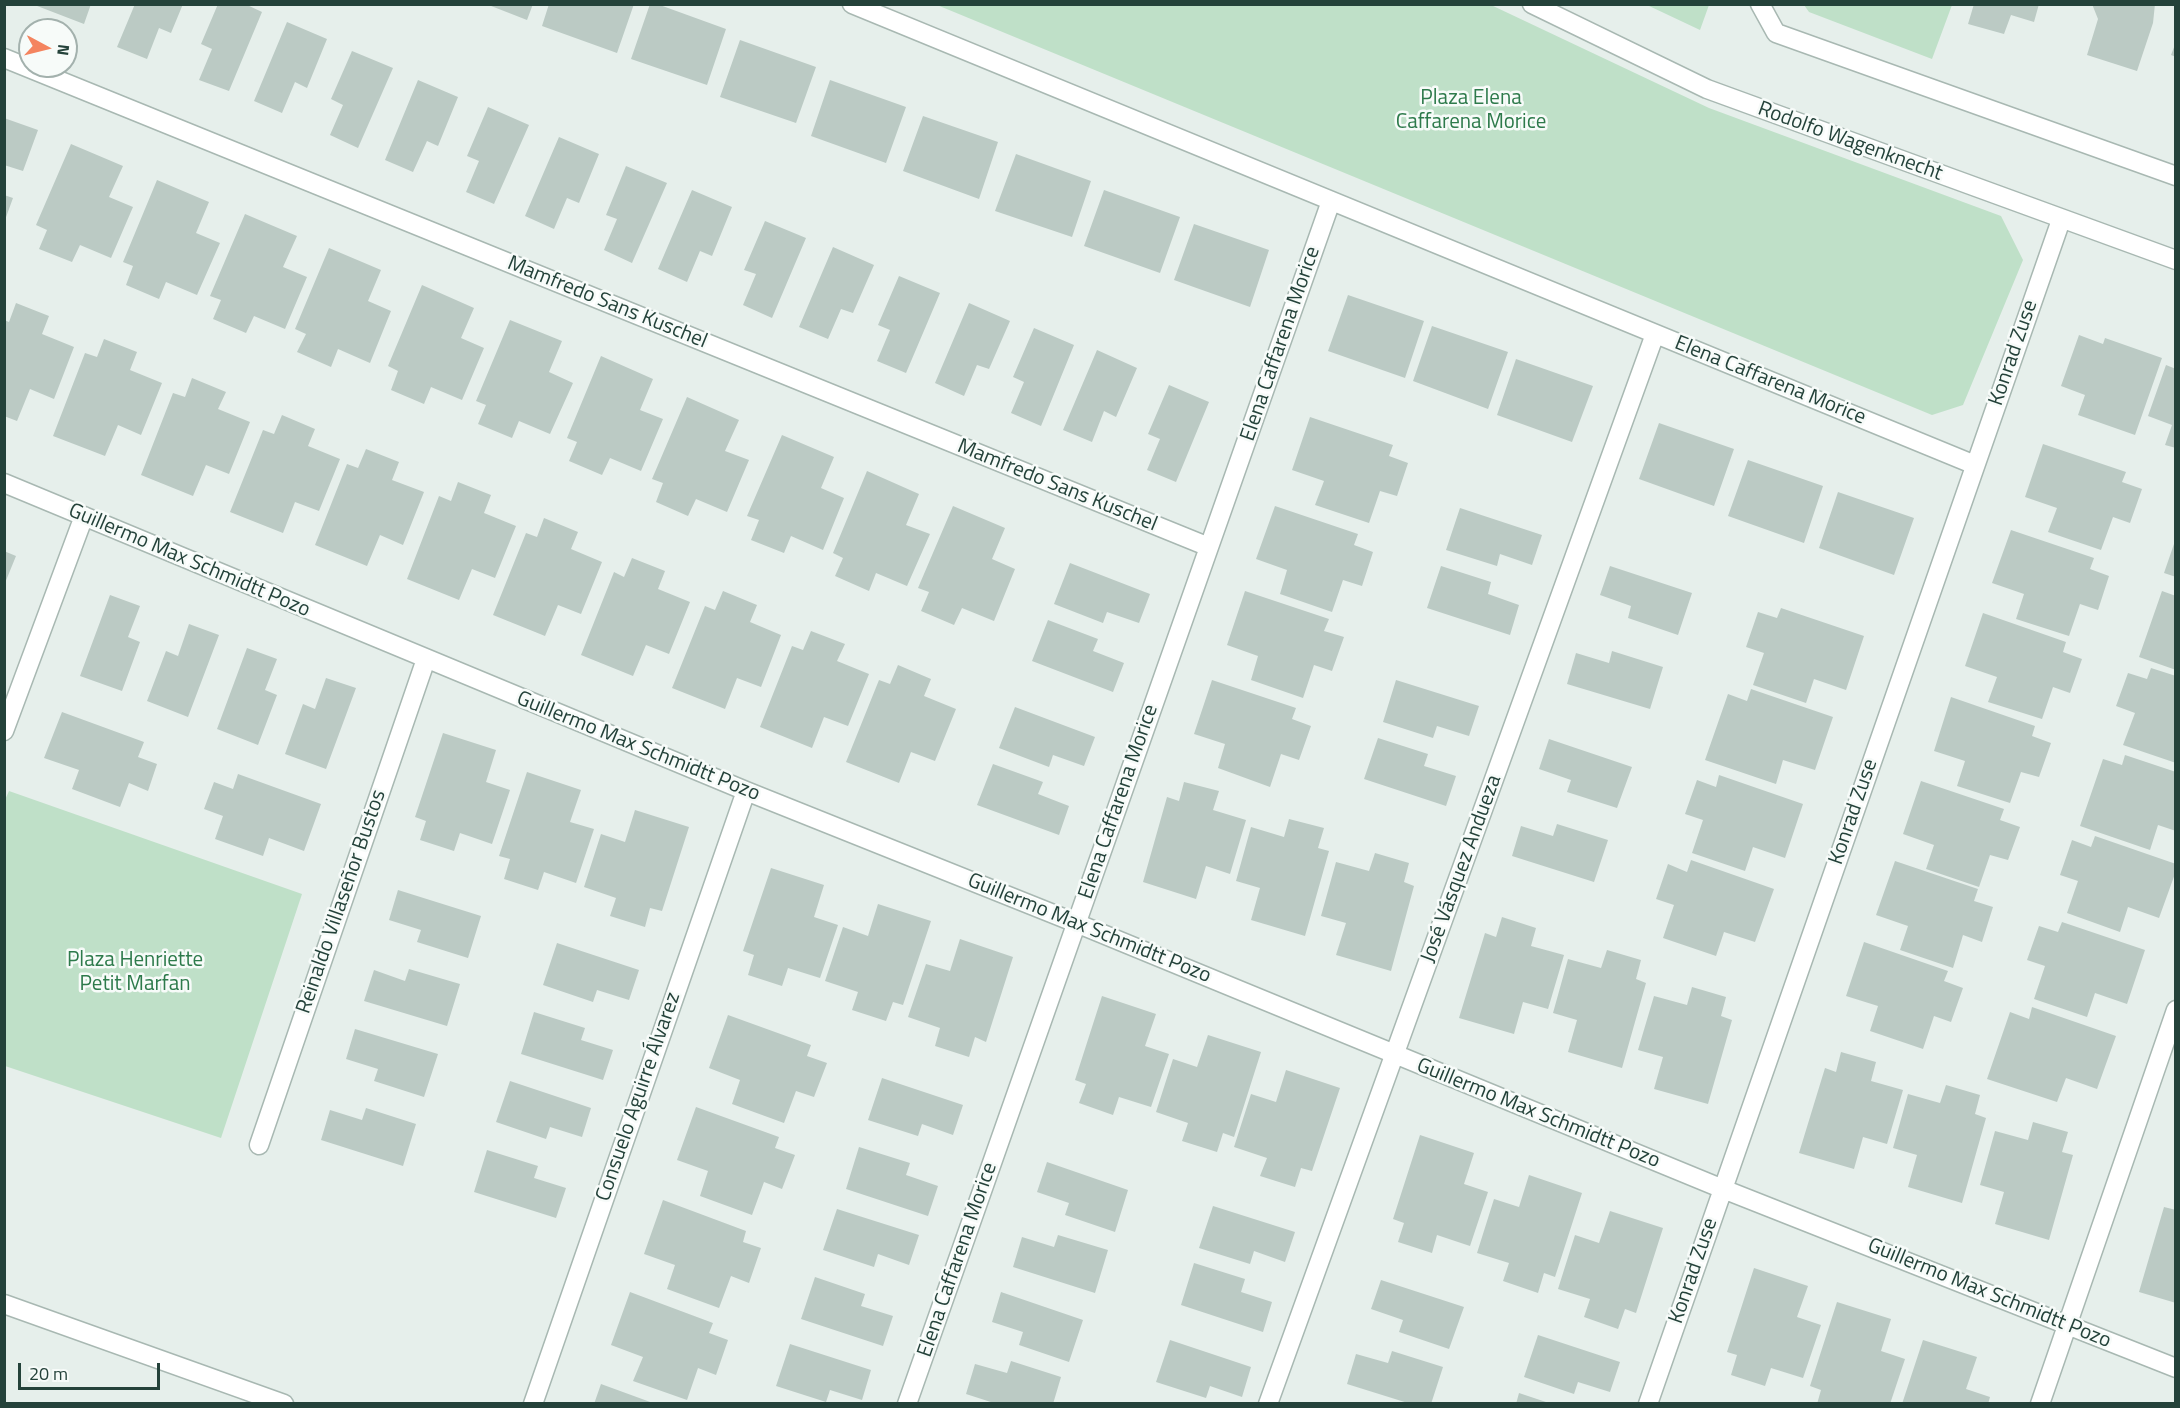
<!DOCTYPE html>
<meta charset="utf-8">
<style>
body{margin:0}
#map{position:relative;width:2180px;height:1408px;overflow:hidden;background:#e6efeb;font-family:"Titillium Web",sans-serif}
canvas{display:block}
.frame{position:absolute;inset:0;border:6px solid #24423a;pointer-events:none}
.north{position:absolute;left:18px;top:18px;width:60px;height:60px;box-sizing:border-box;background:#f7fbf9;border:2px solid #a3b1ad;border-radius:50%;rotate:97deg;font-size:16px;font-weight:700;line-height:24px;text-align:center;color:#24423a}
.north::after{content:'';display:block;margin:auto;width:21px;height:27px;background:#f4845f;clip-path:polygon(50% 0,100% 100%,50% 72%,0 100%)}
.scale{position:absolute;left:18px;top:1363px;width:142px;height:27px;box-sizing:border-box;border:3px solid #24423a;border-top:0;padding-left:8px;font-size:18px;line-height:21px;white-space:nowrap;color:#24423a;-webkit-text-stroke:4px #f7fbf9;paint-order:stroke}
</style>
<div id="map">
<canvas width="2180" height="1408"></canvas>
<div class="frame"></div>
<div class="north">N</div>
<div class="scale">20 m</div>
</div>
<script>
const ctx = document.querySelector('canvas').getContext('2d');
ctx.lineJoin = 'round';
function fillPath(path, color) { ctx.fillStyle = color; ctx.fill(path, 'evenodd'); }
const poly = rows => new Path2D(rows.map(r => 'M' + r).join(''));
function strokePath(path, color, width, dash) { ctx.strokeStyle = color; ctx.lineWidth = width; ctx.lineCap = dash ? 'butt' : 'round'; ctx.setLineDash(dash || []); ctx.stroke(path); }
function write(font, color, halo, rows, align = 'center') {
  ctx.font = font + ' "Titillium Web",sans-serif'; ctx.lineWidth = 5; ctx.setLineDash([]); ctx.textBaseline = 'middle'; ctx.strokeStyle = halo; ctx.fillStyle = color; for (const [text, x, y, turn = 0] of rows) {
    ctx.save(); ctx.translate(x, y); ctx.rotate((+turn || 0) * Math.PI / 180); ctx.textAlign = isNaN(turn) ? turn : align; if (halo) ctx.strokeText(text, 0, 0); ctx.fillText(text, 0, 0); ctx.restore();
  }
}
fillPath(poly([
 [937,5,1491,5,1709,108,2001,216,2023,260,1963,405,1932,415],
 [1647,5,1709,5,1700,30],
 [1804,5,1952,5,1932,59,1809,12],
 [9,791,302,894,221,1138,5,1066,4,802]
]), '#bfe0c8');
fillPath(poly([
 [32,4,91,4,84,24],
 [135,4,183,4,171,33,159,28,147,59,117,47],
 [218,4,245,4,262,12,229,91,199,80,212,49,201,44],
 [486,4,533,4,527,20],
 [549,4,634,4,617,53,542,26],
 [650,4,657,4,726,29,707,85,631,59],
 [1974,4,2039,4,2034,22,2011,15,2004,34,1968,24],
 [2092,4,2155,4,2153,23,2137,71,2087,55,2098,19],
 [287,22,327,39,307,88,295,82,282,113,254,101],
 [740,40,816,67,796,123,720,97],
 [2176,42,2176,57,2171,55],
 [352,51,393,68,358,148,330,135,343,105,331,99],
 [418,80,458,97,438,146,427,141,413,172,385,160],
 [830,80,906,107,886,163,811,136],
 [488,107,529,125,494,204,466,192,479,161,467,156],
 [923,116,998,142,979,199,903,171],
 [4,118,38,130,23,171,4,165],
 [559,137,599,154,579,203,567,198,554,229,525,216],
 [71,144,123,166,109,197,133,207,111,258,80,245,72,262,39,249,47,230,36,225],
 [1016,154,1091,181,1072,237,995,211],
 [626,166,667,183,632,263,604,250,617,219,606,215],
 [157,180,209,202,196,233,220,243,197,295,166,282,159,299,126,285,133,266,123,262],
 [692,190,732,207,712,256,700,251,687,282,658,269],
 [1104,190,1180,217,1160,273,1084,246],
 [4,195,13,198,5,220,4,220],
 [245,214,297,236,283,267,307,277,285,329,254,316,246,333,213,319,221,300,210,296],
 [765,221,806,238,772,318,743,305,756,274,744,270],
 [1194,224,1269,250,1250,307,1174,280],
 [833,247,874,265,853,313,841,309,828,339,799,327],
 [329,248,381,270,368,301,391,311,370,363,338,349,331,367,297,352,306,334,295,329],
 [899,276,940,293,906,373,877,361,890,330,878,325],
 [422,285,474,308,461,338,484,348,462,400,431,387,424,404,391,390,398,371,388,366],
 [1348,295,1424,321,1405,378,1328,351],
 [16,303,49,316,42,334,74,347,54,399,30,389,17,421,4,416,4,320,9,322],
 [969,303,1010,321,989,369,977,365,964,396,935,383],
 [510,320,562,341,549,372,573,383,550,434,519,421,512,438,478,424,486,405,476,401],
 [1432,326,1508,352,1488,409,1413,381],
 [1034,328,1074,345,1041,426,1011,413,1024,382,1013,377],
 [2079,335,2103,344,2105,338,2162,358,2135,435,2078,415,2085,395,2061,386],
 [104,339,137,352,130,370,162,383,141,435,118,425,105,456,53,436,85,353,97,357],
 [1097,350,1137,368,1116,417,1104,411,1092,442,1063,430],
 [601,356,653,379,640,410,663,419,641,471,610,458,602,475,569,461,577,442,567,438],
 [1516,359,1593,386,1572,442,1497,415],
 [2166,365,2176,369,2176,448,2165,445,2172,425,2148,416],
 [192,378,226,392,218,409,250,422,229,474,206,465,193,496,141,475,173,393,185,397],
 [1169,385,1209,402,1176,482,1147,470,1160,439,1148,434],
 [687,397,739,420,725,451,749,460,727,512,696,499,688,516,656,502,663,483,652,479],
 [282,415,315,429,308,446,340,459,319,511,295,502,283,533,230,512,263,430,274,434],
 [1310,417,1393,445,1389,456,1408,463,1397,496,1380,491,1369,523,1315,505,1324,481,1292,470],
 [1659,423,1734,449,1714,506,1639,479],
 [782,435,834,457,821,488,844,498,823,550,791,536,784,553,751,540,759,520,747,516],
 [2043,444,2126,472,2122,482,2142,489,2130,523,2113,517,2101,550,2048,532,2057,508,2025,497],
 [366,449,399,462,392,480,424,492,403,545,380,535,367,566,315,545,347,464,358,468],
 [1748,460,1823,486,1804,543,1728,516],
 [867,471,919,494,906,525,930,534,907,586,876,573,869,591,835,576,843,558,833,553],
 [458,482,491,495,484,513,516,526,495,578,472,569,459,600,407,579,439,496,451,501],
 [1838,492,1914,518,1894,575,1819,548],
 [953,506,1005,528,992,559,1015,569,994,621,962,608,954,625,921,611,929,592,918,588],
 [1275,506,1358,534,1354,545,1373,552,1362,586,1343,580,1332,612,1280,594,1287,570,1256,559],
 [1460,508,1542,535,1532,565,1500,554,1497,566,1446,550],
 [544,518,578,532,571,549,602,562,581,614,558,605,545,636,493,615,526,533,537,537],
 [2011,530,2094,558,2090,569,2109,576,2098,610,2080,604,2069,636,2016,619,2024,594,1992,583],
 [2175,541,2176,541,2176,577,2164,573],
 [4,551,16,556,5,583,4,583],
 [632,558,665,571,658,589,690,602,669,654,646,645,633,676,581,655,614,572,624,577],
 [1070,563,1150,594,1139,623,1107,612,1103,623,1054,604],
 [1441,566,1491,582,1488,594,1519,605,1510,635,1427,608],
 [1610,566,1692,593,1678,635,1628,618,1631,606,1600,595],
 [723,591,757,605,750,622,781,635,761,687,737,678,725,709,672,688,705,606,715,610],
 [1245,591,1329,619,1324,631,1344,637,1332,671,1314,665,1303,698,1251,680,1258,656,1227,645],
 [2162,591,2176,596,2176,670,2139,657],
 [110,595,140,606,128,637,140,642,122,691,80,676],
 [1781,608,1864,636,1846,690,1814,679,1806,703,1753,685,1764,653,1746,647,1758,612,1777,618],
 [1983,613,2066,642,2063,652,2082,659,2070,693,2053,687,2042,719,1988,702,1997,677,1965,666],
 [1048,620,1098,639,1093,651,1124,663,1113,692,1032,661],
 [189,624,219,635,188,717,147,701,166,651,178,656],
 [811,631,845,644,837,661,869,674,848,726,824,717,812,748,760,727,792,646,803,650],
 [247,648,277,659,265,690,277,695,258,745,217,729],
 [1612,651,1663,667,1650,709,1567,684,1576,653,1609,663],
 [898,665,931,679,924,696,956,709,935,761,911,752,899,783,846,762,879,680,890,684],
 [2151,668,2176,676,2176,763,2123,745,2135,713,2116,706,2128,673,2147,679],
 [326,678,356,688,326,769,285,754,303,704,315,709],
 [1212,680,1296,708,1292,719,1311,726,1299,760,1281,754,1270,787,1218,768,1225,744,1194,734],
 [1396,680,1479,706,1469,736,1437,726,1433,738,1383,722],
 [1751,689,1833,717,1815,770,1783,760,1776,784,1705,760,1728,694,1747,701],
 [1951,697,2035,726,2032,736,2051,743,2039,777,2021,772,2010,803,1957,786,1965,761,1934,751],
 [1015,707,1095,737,1084,766,1053,755,1049,767,999,748],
 [62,712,144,742,138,757,157,764,148,791,129,783,120,807,72,789,79,770,44,758],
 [443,733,496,750,486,782,510,790,492,844,460,833,454,851,420,840,426,821,415,817],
 [1378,738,1428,754,1424,766,1456,776,1446,806,1364,779],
 [1549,739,1632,767,1617,808,1567,792,1571,780,1539,769],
 [2125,755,2176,772,2176,831,2158,825,2150,850,2080,826,2103,759,2122,765],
 [993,764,1043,782,1038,794,1069,806,1059,835,977,805],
 [527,772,581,790,570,822,594,829,576,883,544,872,538,890,504,879,510,859,499,856],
 [238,774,321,804,304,851,269,838,263,856,215,839,223,816,204,809,214,782,233,789],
 [1719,775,1803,804,1785,858,1753,847,1745,871,1692,853,1703,820,1685,814,1697,780,1716,787],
 [1921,781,2004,809,2000,820,2020,827,2008,860,1990,855,1979,887,1926,869,1934,845,1903,834],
 [1184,782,1219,791,1213,810,1246,820,1230,874,1206,866,1196,899,1143,882,1167,797,1179,801],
 [635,810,689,827,662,911,650,908,645,927,610,916,616,898,584,887,601,834,625,842],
 [1289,819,1324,828,1318,848,1329,851,1305,936,1251,920,1260,888,1236,881,1251,827,1284,837],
 [1557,824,1608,840,1594,882,1512,856,1521,826,1553,836],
 [2095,836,2176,864,2176,871,2159,918,2128,907,2120,932,2067,913,2078,881,2060,875,2072,840,2091,847],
 [1375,853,1409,863,1404,882,1414,886,1391,971,1336,955,1346,923,1321,916,1336,862,1369,871],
 [1691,860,1774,889,1755,942,1724,932,1716,956,1663,938,1674,905,1656,899,1668,864,1687,872],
 [1895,861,1978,889,1974,901,1993,907,1982,942,1963,935,1953,968,1900,950,1908,926,1876,915],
 [771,868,824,885,814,917,838,925,820,978,788,968,782,986,748,975,754,955,743,951],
 [398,890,481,916,468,958,417,942,421,930,389,920],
 [878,904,931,921,903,1005,893,1002,886,1021,852,1010,858,992,825,981,843,927,868,936],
 [1502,917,1536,928,1531,946,1564,955,1548,1009,1523,1002,1514,1034,1459,1018,1485,933,1496,937],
 [2062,922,2145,950,2127,1004,2095,993,2087,1017,2034,999,2045,966,2027,960,2039,926,2058,932],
 [960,939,1013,957,986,1042,975,1037,969,1057,935,1046,940,1028,908,1017,926,964,950,971],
 [1864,942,1948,971,1944,981,1963,988,1951,1022,1934,1016,1923,1049,1870,1031,1878,1006,1846,996],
 [557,943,639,970,629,1000,597,990,593,1002,543,985],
 [1607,950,1641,960,1636,979,1646,983,1622,1068,1568,1052,1577,1020,1553,1013,1568,959,1601,968],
 [409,969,460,984,447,1026,364,1001,374,970,405,981],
 [1692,987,1726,997,1721,1016,1732,1020,1708,1104,1654,1089,1663,1057,1638,1050,1654,996,1687,1005],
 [1102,996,1156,1014,1145,1046,1169,1054,1151,1107,1119,1097,1113,1115,1079,1103,1086,1084,1075,1080],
 [2032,1007,2116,1036,2097,1089,2066,1078,2057,1102,1987,1079,2010,1012,2029,1019],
 [534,1012,585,1028,581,1040,613,1050,603,1080,521,1054],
 [728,1015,811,1045,807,1056,827,1063,814,1097,796,1091,784,1123,732,1104,740,1080,709,1068],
 [355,1029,438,1054,424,1097,374,1081,378,1069,346,1059],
 [1208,1035,1261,1052,1234,1137,1223,1133,1217,1152,1182,1141,1188,1123,1156,1112,1173,1059,1197,1067],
 [1841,1052,1876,1062,1871,1081,1903,1090,1887,1144,1863,1137,1854,1169,1799,1153,1825,1068,1836,1072],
 [1286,1070,1340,1088,1312,1171,1301,1168,1295,1187,1260,1176,1267,1158,1234,1147,1251,1094,1276,1102],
 [882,1078,963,1105,953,1135,922,1124,918,1136,868,1120],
 [510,1081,591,1108,582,1137,550,1127,546,1139,496,1122],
 [1946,1085,1980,1095,1975,1114,1986,1118,1962,1203,1908,1187,1917,1155,1893,1148,1908,1094,1940,1103],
 [696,1107,779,1137,775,1148,795,1155,782,1189,764,1182,752,1215,700,1196,708,1171,677,1160],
 [366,1108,416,1124,403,1166,321,1140,330,1110,362,1120],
 [2033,1122,2068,1132,2062,1152,2073,1155,2049,1240,1995,1224,2004,1192,1980,1185,1995,1131,2028,1140],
 [1420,1135,1474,1153,1464,1184,1488,1192,1470,1246,1437,1235,1432,1253,1398,1242,1404,1223,1393,1219],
 [859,1147,910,1163,906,1175,938,1186,928,1216,846,1189],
 [487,1150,538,1166,534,1178,566,1188,556,1218,474,1192],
 [1047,1162,1128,1190,1115,1232,1065,1215,1069,1203,1037,1192],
 [1529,1175,1582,1193,1555,1277,1544,1273,1538,1293,1503,1281,1509,1263,1477,1253,1494,1199,1519,1207],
 [663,1200,746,1231,743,1242,761,1248,749,1283,731,1276,719,1308,667,1289,675,1265,644,1254],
 [1213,1206,1295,1232,1285,1262,1254,1251,1250,1264,1199,1248],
 [2164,1207,2176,1210,2176,1303,2139,1292],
 [837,1209,919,1235,909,1265,878,1254,874,1267,823,1250],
 [1610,1211,1663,1228,1636,1313,1625,1309,1618,1329,1584,1317,1590,1299,1558,1289,1575,1235,1599,1243],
 [1058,1235,1108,1250,1095,1293,1013,1267,1022,1237,1054,1247],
 [1194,1263,1245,1279,1241,1292,1272,1302,1263,1332,1181,1305],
 [1754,1268,1808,1286,1797,1317,1821,1325,1803,1378,1771,1368,1765,1386,1731,1375,1737,1355,1727,1352],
 [815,1277,865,1294,861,1306,893,1316,883,1346,801,1319],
 [1381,1280,1464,1307,1449,1349,1399,1332,1403,1320,1371,1309],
 [630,1292,713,1323,709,1333,728,1340,716,1375,698,1368,687,1400,633,1381,643,1357,611,1345],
 [1001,1292,1083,1320,1069,1362,1019,1345,1023,1332,992,1322],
 [1837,1302,1891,1319,1881,1351,1905,1359,1890,1404,1817,1404,1821,1390,1810,1386],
 [1538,1335,1620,1362,1610,1392,1578,1382,1574,1394,1524,1377],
 [1170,1340,1251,1367,1242,1397,1210,1386,1206,1398,1156,1382],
 [1923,1340,1977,1357,1966,1389,1990,1397,1988,1404,1902,1404],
 [790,1344,871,1370,862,1400,830,1390,826,1402,776,1386],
 [1392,1351,1443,1367,1431,1404,1411,1404,1347,1384,1356,1354,1388,1363],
 [1011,1361,1061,1377,1053,1404,997,1404,966,1394,975,1364,1007,1373],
 [601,1384,653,1403,653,1404,594,1404],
 [1519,1393,1549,1403,1549,1404,1516,1404]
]), '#bbcac4');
const minor = poly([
 [852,4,1975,465],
 [1532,4,1707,89,2176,260],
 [1760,4,1776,33,2176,176],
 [4,58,1209,547],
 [4,483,746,791,1076,923,1723,1189,2176,1368],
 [4,731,84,516],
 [259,1145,426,659],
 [4,1304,284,1404],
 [533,1404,746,791],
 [907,1404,1331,201],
 [1268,1404,1655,334],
 [1648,1404,2061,220],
 [2040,1404,2176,1010]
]);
strokePath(minor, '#a8b8b2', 21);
strokePath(minor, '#fff', 18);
write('21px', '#2d7a4b', '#f7fbf9', [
 ["Plaza Elena",1471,99],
 ["Caffarena Morice",1471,123],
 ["Plaza Henriette",135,961],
 ["Petit Marfan",135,985]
]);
write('21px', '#24423a', '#f7fbf9', [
 ["Rodolfo Wagenknecht",1850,142,20],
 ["Mamfredo Sans Kuschel",607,303,22],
 ["Elena Caffarena Morice",1281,344,-71],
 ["Konrad Zuse",2014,353,-71],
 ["Elena Caffarena Morice",1770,381,22],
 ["Mamfredo Sans Kuschel",1057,486,22],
 ["Guillermo Max Schmidtt Pozo",189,561,23],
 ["Guillermo Max Schmidtt Pozo",638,747,22],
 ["Elena Caffarena Morice",1119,802,-71],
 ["Konrad Zuse",1854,812,-71],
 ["José Vásquez Andueza",1462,869,-70],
 ["Reinaldo Villaseñor Bustos",342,902,-71],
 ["Guillermo Max Schmidtt Pozo",1089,929,22],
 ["Consuelo Aguirre Álvarez",639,1097,-71],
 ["Guillermo Max Schmidtt Pozo",1538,1114,22],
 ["Elena Caffarena Morice",958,1260,-71],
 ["Konrad Zuse",1694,1271,-71],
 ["Guillermo Max Schmidtt Pozo",1989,1294,22]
]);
</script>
